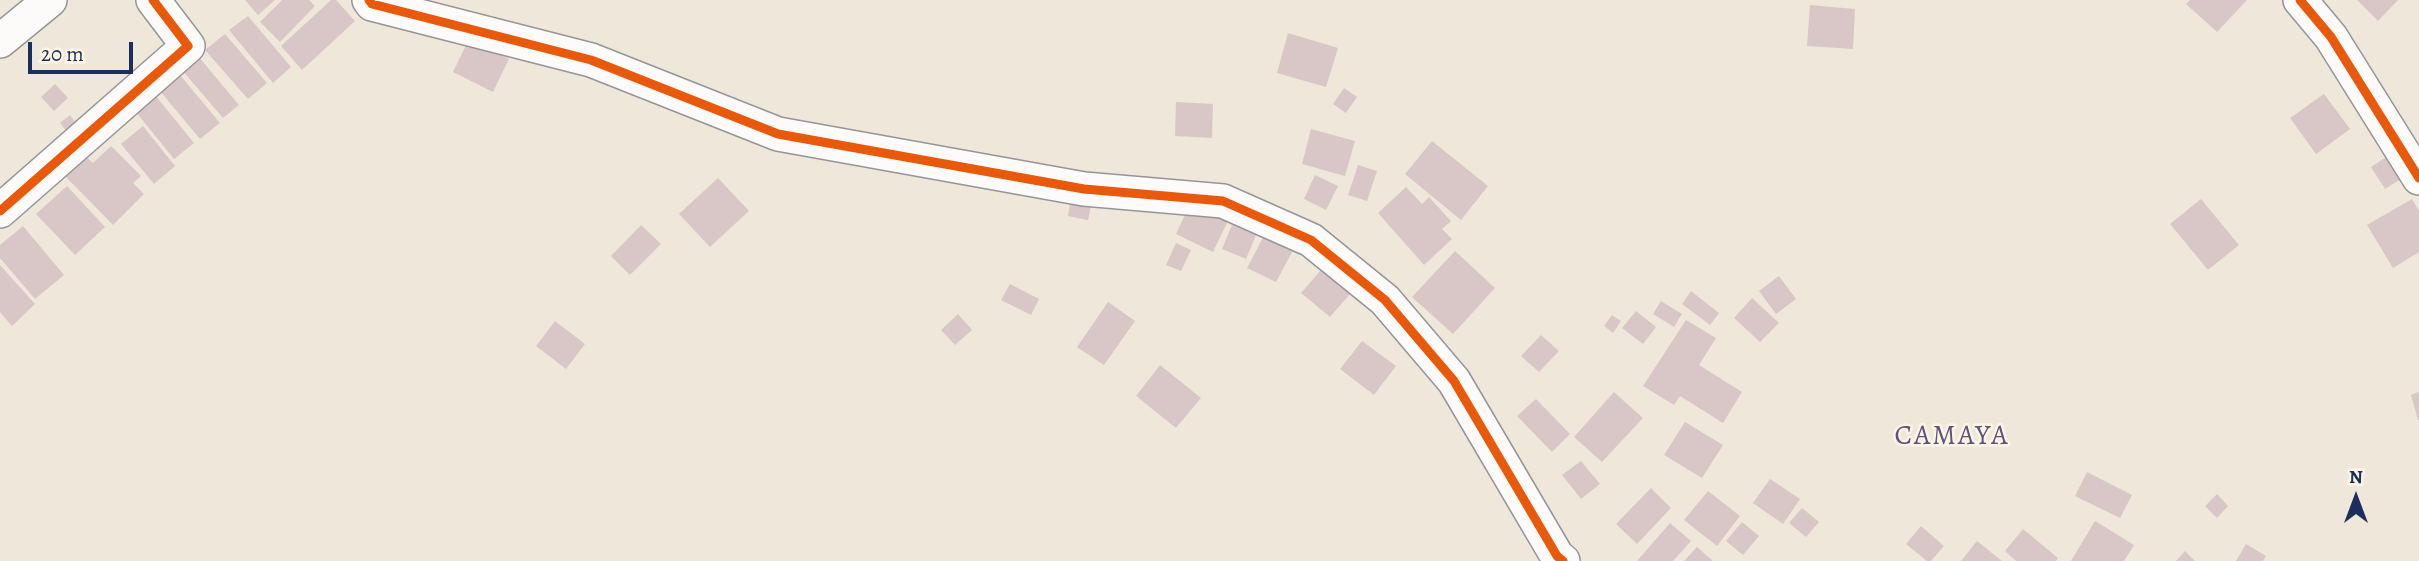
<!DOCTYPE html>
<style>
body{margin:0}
#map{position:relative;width:2419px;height:561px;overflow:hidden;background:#efe7da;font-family:Alegreya,serif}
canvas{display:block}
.north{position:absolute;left:2321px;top:463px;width:70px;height:70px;-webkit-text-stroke:5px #fcf5e5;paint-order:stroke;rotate:0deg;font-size:19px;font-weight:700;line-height:28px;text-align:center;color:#1b2f5e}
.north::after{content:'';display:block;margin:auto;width:24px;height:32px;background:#1b2f5e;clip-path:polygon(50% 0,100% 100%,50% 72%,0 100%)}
.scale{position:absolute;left:28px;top:42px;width:105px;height:32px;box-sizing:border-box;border:4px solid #1b2f5e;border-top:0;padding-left:9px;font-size:21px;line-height:24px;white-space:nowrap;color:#1b2f5e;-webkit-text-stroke:5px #fcf5e5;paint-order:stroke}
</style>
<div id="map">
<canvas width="2419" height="561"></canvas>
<div class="north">N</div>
<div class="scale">20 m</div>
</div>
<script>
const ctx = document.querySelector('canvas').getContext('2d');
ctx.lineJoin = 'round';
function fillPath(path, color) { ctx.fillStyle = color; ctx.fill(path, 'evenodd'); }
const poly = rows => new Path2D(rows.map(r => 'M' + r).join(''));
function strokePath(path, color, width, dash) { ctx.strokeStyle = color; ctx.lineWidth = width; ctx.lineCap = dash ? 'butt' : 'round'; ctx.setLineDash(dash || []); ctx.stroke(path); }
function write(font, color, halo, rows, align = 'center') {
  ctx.font = font + ' Alegreya,serif'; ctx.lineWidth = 5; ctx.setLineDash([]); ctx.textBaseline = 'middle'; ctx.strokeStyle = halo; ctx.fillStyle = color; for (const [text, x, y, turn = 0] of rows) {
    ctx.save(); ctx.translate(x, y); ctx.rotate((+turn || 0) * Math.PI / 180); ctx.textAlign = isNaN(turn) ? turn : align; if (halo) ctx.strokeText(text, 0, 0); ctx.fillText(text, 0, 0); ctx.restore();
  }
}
fillPath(poly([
 [245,0,275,0,258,15],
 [282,0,309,0,315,6,280,42,260,22],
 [331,0,336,0,355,21,302,70,281,46],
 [2190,0,2247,0,2217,32,2186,4],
 [2357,0,2398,0,2378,21],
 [1810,5,1855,9,1853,49,1807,46],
 [248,16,291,67,273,83,229,30],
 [1288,33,1338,48,1326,87,1277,73],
 [225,34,267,83,248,99,205,50],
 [469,39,509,59,493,92,453,72],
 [198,56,239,105,223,118,182,70],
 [180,75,220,123,200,139,160,91],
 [55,84,68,98,54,111,41,97],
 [1344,88,1357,97,1346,113,1333,104],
 [2324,94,2350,129,2316,154,2290,118],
 [155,95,194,143,174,159,135,111],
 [1176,102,1213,104,1212,138,1175,136],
 [70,115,77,125,67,132,60,123],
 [143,126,175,166,154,184,121,144],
 [1311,129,1355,141,1345,176,1302,164],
 [1432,141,1488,186,1461,220,1405,174],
 [111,146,141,176,133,183,144,194,113,225,65,176,85,156,93,163],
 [2394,152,2409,174,2385,189,2371,167],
 [1358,165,1377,171,1367,201,1348,195],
 [1315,175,1338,186,1326,210,1304,199],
 [718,178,749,211,710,247,679,214],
 [67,186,105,227,75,255,36,214],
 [1406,187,1422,204,1429,197,1451,221,1442,229,1452,239,1424,265,1378,213],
 [1071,197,1092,201,1088,220,1068,216],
 [2201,199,2239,245,2208,270,2170,224],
 [2412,199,2419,211,2419,252,2393,268,2367,225],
 [1190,204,1228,221,1213,252,1176,234],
 [641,225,661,244,630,275,611,256],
 [1232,225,1256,235,1246,259,1222,249],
 [23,226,64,275,35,299,0,258,0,245],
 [1268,228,1297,243,1276,282,1247,268],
 [1176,243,1191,250,1181,271,1166,265],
 [1455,251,1495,288,1453,334,1412,297],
 [0,265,35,304,12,326,0,312],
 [1321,270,1350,294,1330,317,1301,293],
 [1779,276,1796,299,1776,314,1759,291],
 [1010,284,1039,299,1031,315,1001,300],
 [1691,291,1719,313,1710,325,1682,304],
 [1752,298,1779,323,1760,342,1734,318],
 [1661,301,1682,314,1674,327,1653,314],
 [1108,302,1135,321,1104,365,1077,347],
 [1636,311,1656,327,1643,344,1622,328],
 [958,314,972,330,955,345,941,330],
 [1612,315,1621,321,1613,333,1604,326],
 [1686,320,1716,338,1699,365,1742,392,1723,423,1680,396,1674,405,1643,386],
 [555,321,585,344,566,369,536,346],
 [1541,335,1559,351,1539,372,1521,356],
 [1362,341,1396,366,1374,395,1340,369],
 [1160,365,1201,398,1176,428,1136,396],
 [1614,392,1643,418,1602,462,1574,437],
 [2419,392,2419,420,2418,420,2411,395],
 [1536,399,1570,434,1552,452,1517,416],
 [1685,422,1723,445,1702,478,1664,455],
 [1581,461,1600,484,1581,499,1562,475],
 [2087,472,2132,495,2120,518,2075,496],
 [1770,479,1800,499,1783,524,1753,503],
 [1651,488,1671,508,1637,544,1616,524],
 [1708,491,1740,516,1717,546,1684,520],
 [2217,494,2228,506,2217,518,2205,506],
 [1802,508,1819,522,1806,537,1789,523],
 [2095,521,2134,545,2124,561,2071,561],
 [1742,522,1759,536,1743,555,1726,541],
 [1670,523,1691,541,1673,561,1637,561],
 [1921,526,1944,546,1931,561,1927,561,1906,544],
 [2023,529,2058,558,2056,561,2016,561,2005,551],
 [1977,541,2002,561,1961,561],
 [2246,544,2266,556,2263,561,2236,561],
 [1697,547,1713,561,1684,561],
 [2185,551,2195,561,2176,561]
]), '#d9c7c7');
const minor = poly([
 [369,0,372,4,591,60,778,134,1084,189,1223,201,1311,240,1385,300,1454,381,1557,556,1563,561],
 [2300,0,2331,37,2419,178],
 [0,41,50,0],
 [0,211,188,46,153,0]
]);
strokePath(minor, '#969596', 36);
strokePath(minor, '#fdfbf9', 33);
strokePath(poly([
 [369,0,372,4,591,60,778,134,1084,189,1223,201,1311,240,1385,300,1454,381,1557,556,1563,561],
 [2300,0,2331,37,2419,178],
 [0,211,188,46,153,0]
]), '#e8590c', 9);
ctx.letterSpacing = '2px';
write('28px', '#60527c', '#fcf5e5', [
 ["CAMAYA",1952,437]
]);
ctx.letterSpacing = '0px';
</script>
